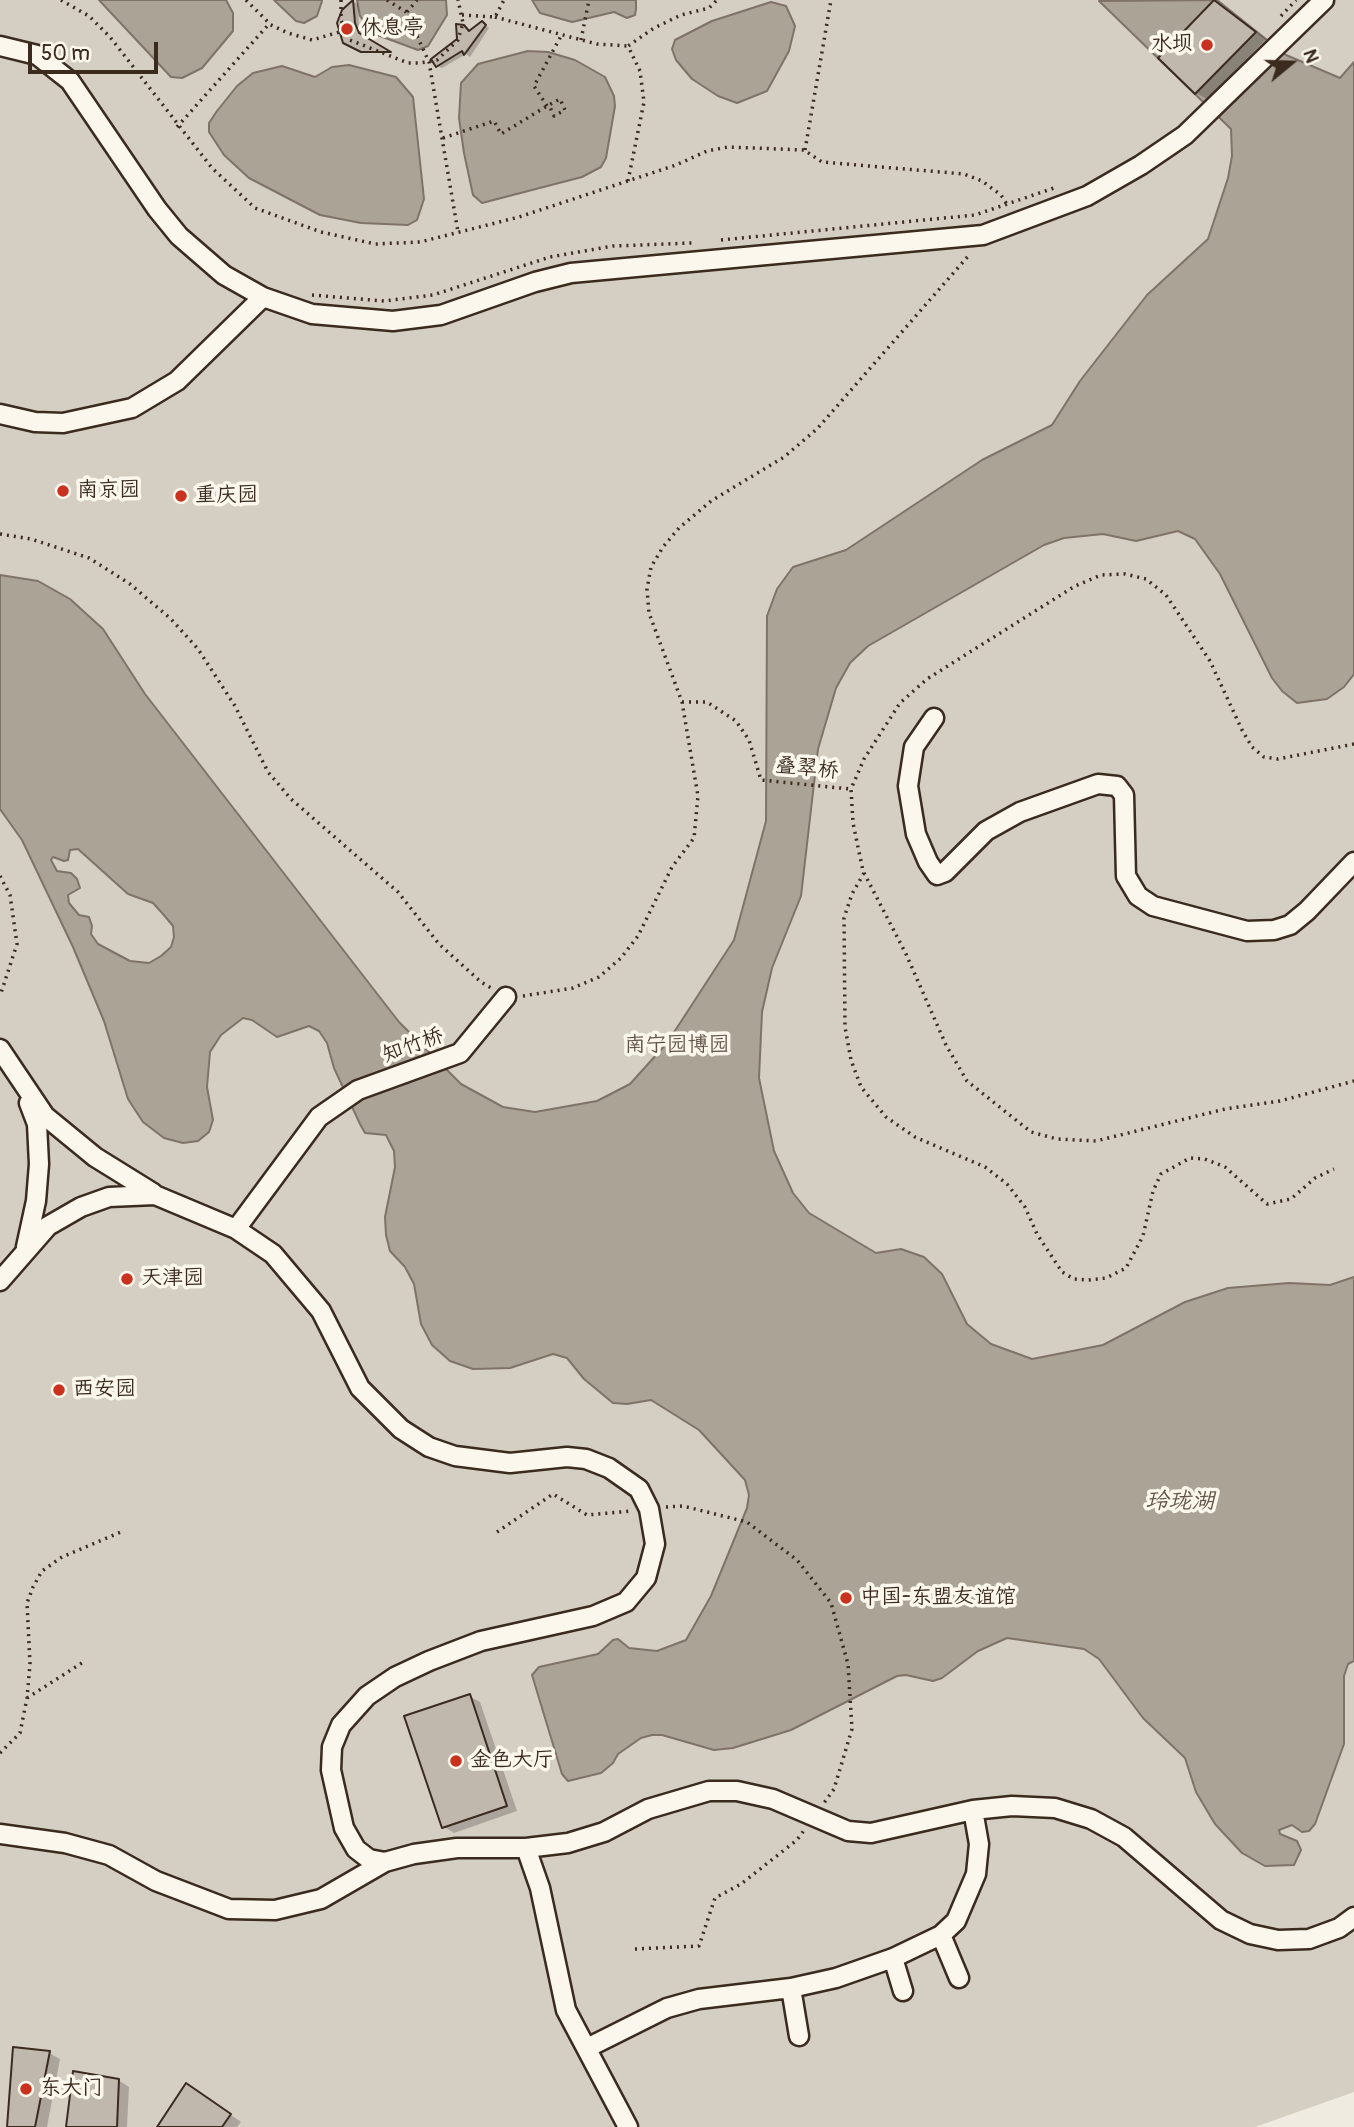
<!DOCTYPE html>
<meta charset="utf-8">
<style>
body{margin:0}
#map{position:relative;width:1354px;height:2127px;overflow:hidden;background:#f0ebe0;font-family:Pangolin,sans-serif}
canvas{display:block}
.north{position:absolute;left:1256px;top:28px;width:70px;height:70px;-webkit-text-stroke:5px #fbf7ec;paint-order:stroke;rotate:71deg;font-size:19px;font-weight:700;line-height:28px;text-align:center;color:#3b2a1e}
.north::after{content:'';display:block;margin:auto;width:24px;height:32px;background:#3b2a1e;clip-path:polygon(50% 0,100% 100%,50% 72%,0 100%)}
.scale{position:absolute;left:28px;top:42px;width:130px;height:32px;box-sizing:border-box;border:4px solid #3b2a1e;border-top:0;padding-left:9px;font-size:21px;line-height:24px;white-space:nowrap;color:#3b2a1e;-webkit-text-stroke:5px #fbf7ec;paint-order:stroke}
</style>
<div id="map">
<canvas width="1354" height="2127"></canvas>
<div class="north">N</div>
<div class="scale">50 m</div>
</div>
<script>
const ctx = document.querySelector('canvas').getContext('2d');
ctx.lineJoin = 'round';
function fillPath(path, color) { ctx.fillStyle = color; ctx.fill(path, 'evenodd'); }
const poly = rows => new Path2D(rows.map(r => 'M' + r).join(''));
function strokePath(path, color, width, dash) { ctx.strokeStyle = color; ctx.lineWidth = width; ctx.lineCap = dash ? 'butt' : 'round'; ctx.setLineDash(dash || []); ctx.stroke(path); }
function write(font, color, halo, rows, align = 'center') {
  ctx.font = font + ' Pangolin,"LXGW WenKai TC",sans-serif'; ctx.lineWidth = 7; ctx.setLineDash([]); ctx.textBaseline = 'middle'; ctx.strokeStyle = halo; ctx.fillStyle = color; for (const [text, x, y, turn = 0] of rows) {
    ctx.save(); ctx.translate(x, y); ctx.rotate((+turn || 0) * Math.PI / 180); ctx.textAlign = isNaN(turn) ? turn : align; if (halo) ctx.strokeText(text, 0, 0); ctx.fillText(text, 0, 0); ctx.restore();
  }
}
fillPath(poly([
 [0,0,1354,0,1354,2092,1255,2127,0,2127]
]), '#d5cec3');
const water = poly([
 [99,0,226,0,233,13,233,31,202,68,182,78,171,77,99,0],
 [274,0,322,0,322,1,317,16,304,23,296,21,274,0],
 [357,0,446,0,447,15,428,46,418,50,372,33,360,16,357,0],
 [532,0,636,0,636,9,635,15,627,18,614,12,572,22,540,13,532,0],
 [1217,0,1286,55,1340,78,1354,62,1354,674,1344,687,1327,699,1297,703,1282,691,1272,678,1220,574,1195,539,1178,531,1136,541,1103,534,1064,538,1044,545,868,646,850,663,836,688,818,749,801,896,772,968,762,1012,759,1078,774,1151,793,1193,809,1213,876,1253,901,1249,924,1257,942,1274,967,1324,991,1344,1032,1359,1103,1345,1185,1302,1228,1288,1289,1283,1330,1285,1354,1277,1354,1661,1348,1664,1344,1676,1344,1744,1315,1824,1309,1831,1302,1832,1292,1825,1279,1830,1280,1834,1297,1841,1301,1850,1294,1865,1265,1866,1242,1853,1215,1824,1196,1792,1185,1758,1143,1718,1099,1659,1084,1649,1007,1638,978,1651,942,1678,933,1681,906,1675,897,1676,791,1730,733,1748,714,1750,662,1735,652,1735,641,1738,618,1754,613,1763,601,1773,568,1781,562,1774,532,1675,539,1667,598,1654,613,1640,618,1639,629,1648,657,1651,686,1640,711,1596,747,1508,749,1495,745,1480,699,1430,651,1400,627,1404,613,1403,584,1379,567,1358,553,1354,510,1368,473,1369,450,1361,432,1345,421,1324,414,1284,405,1267,390,1251,386,1235,385,1217,395,1167,394,1151,386,1135,365,1133,360,1124,334,1068,327,1043,319,1031,309,1026,277,1037,252,1020,243,1018,221,1035,210,1052,207,1087,213,1120,209,1132,198,1141,183,1143,164,1138,143,1122,128,1099,104,1021,73,947,22,840,0,809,0,575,38,581,70,599,103,629,145,694,399,1022,461,1084,503,1107,535,1112,597,1101,630,1084,667,1043,734,940,766,821,767,616,777,589,793,567,846,550,982,460,1052,425,1080,381,1147,295,1208,239,1228,178,1232,156,1231,129,1099,1,1217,0],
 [78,849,128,894,153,903,163,914,173,926,174,937,171,947,161,956,149,963,130,961,98,944,91,934,92,926,89,917,79,915,69,903,68,895,80,888,77,879,71,873,57,871,51,860,53,857,64,861,68,860,70,850,78,849],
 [771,2,786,6,795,26,789,51,767,91,737,103,718,96,692,79,676,60,672,49,675,40,712,21,771,2],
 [528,51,548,52,575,60,605,77,614,96,615,106,606,158,601,167,582,177,482,203,473,195,464,153,459,118,461,83,478,64,528,51],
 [349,65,396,77,413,97,424,199,417,220,408,225,361,223,320,215,249,178,224,155,209,132,209,123,217,111,237,86,253,73,282,66,315,77,332,67,349,65]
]);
fillPath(water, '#aca397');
strokePath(water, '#7f7367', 2);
fillPath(poly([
 [1216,1,1266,39,1207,99,1196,93,1160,58],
 [353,2,358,4,359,27,364,38,345,42,338,29,340,18],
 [482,23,489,28,470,57,466,54,442,68,437,66,459,40,463,27,471,32],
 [469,1696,480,1702,517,1811,454,1833,443,1826],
 [49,2053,60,2059,47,2127,9,2127],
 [118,2080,129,2087,127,2127,68,2127],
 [197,2091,241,2122,237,2127,159,2127]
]), '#0003');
const building = poly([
 [353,0,355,23,359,33,391,52,361,52,343,43,337,23,342,10,353,0],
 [1214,0,1256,32,1195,94,1158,58,1214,0],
 [482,21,486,25,464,55,462,51,436,67,431,59,457,39,456,24,464,25,469,31,482,21],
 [470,1694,507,1806,442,1828,404,1716,470,1694],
 [13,2047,50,2051,35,2127,7,2127,13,2047],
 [73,2071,119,2079,117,2127,66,2127,73,2071],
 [186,2083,231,2114,222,2127,157,2127,186,2083]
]);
fillPath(building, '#c0b8ad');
strokePath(building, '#3b2a1e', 2);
const minor = poly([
 [0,46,37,55,70,81,157,209,179,236,224,275,263,297,312,314,393,321,441,315,535,282,571,273,983,235,1087,196,1141,165,1185,135,1324,0],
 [0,414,35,422,63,423,132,408,177,381,263,297],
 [934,718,914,747,908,786,916,834,928,862,937,875,945,872,986,831,1020,812,1098,784,1117,786,1124,795,1126,876,1138,896,1153,906,1247,931,1274,930,1290,925,1307,911,1354,862],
 [0,1049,45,1116,95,1157,153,1193],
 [236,1229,319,1117,358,1090,460,1053,506,997],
 [26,1247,36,1201,39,1164,37,1124,29,1103],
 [0,1281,48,1226,81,1207,109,1197,155,1195,236,1229,273,1254,321,1311,360,1388,401,1429,429,1447,455,1456,510,1463,567,1457,586,1459,609,1468,639,1489,649,1509,655,1544,646,1578,626,1602,593,1616,481,1641,429,1661,395,1677,367,1696,341,1725,332,1747,331,1770,344,1828,356,1849,369,1859,385,1862],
 [0,1834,65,1843,109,1855,156,1881,229,1909,275,1910,321,1899,385,1862,414,1854,457,1848,526,1848,540,1888,566,2010,628,2127],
 [526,1848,568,1843,604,1832,648,1809,709,1791,737,1791,773,1799,848,1831,871,1833,973,1810,1012,1806,1055,1808,1091,1819,1124,1837,1221,1920,1250,1934,1278,1940,1309,1939,1339,1928,1354,1917],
 [941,1935,959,1978],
 [893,1958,903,1991],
 [791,1988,799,2036],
 [587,2048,667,2008,699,1999,791,1988,836,1978,893,1958,941,1935,956,1921,976,1874,979,1844,973,1810]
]);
strokePath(minor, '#3b2a1e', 23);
strokePath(poly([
 [61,0,89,16,110,37,212,168,255,208,321,232,375,244,420,242,519,217,676,165,707,151,728,147,804,150,822,162,964,174,982,181,1001,195,1008,206],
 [246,0,269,23],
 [341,0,341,20,350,40,408,63,420,63,437,60,458,40,463,23,458,0],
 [387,0,406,12,429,62,458,232],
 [407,12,417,0],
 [462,15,495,17,504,0],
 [1281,16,1296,0],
 [495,17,597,44,628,46],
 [581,40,589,0],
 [547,106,534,86,561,36],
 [177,127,269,24,288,33,312,40,343,31],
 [443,138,494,121,501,134,547,106,549,105,560,99,565,110,554,116,549,105],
 [805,150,831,0],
 [628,181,644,102,640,71,628,46,654,28,681,15,709,8,717,0],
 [721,240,975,215,1054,188],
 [312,295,384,301,433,295,550,257,613,246,692,243],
 [0,534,31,539,89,558,130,584,171,619,198,649,235,706,268,772,291,799,398,892,439,944,481,982,493,989],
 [682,702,707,702,736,721,749,740,761,780,850,789],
 [1354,744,1278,759,1264,757,1252,747,1242,730,1210,661,1166,595,1146,579,1125,574,1101,575,1075,586,927,679,900,703,864,759,851,789,853,823,863,871,906,954,946,1045,967,1081,1031,1132,1057,1139,1096,1141,1225,1109,1280,1101,1354,1081],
 [864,873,852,894,844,918,845,1027,851,1060,861,1087,886,1117,915,1137,985,1167,1007,1184,1025,1207,1037,1234,1062,1272,1074,1279,1088,1280,1106,1278,1126,1268,1143,1236,1153,1191,1161,1174,1190,1158,1205,1159,1225,1167,1267,1204,1291,1199,1315,1178,1334,1169],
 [0,876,10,895,17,944,0,996],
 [523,996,573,988,599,977,621,958,638,936,672,867,694,838,698,796,682,702,649,613,647,589,651,567,663,547,679,528,711,501,784,457,817,429,970,254],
 [666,1507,683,1506,747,1522,797,1560,831,1603,848,1664,852,1729,834,1789,824,1803],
 [497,1532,553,1494,587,1515,631,1511],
 [27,1698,85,1661],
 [0,1753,20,1733,27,1698,30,1664,27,1603,33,1587,42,1571,62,1557,121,1532],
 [635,1949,699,1946,715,1898,741,1884,797,1840,805,1829]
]), '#3b2a1e', 3.5, [2, 5]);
strokePath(minor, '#fbf7ec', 18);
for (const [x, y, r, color] of [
 [347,29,7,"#c8321e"],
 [1207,45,7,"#c8321e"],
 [63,491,7,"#c8321e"],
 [181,496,7,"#c8321e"],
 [127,1279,7,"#c8321e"],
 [59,1390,7,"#c8321e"],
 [846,1598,7,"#c8321e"],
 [456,1761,7,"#c8321e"],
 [26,2089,7,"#c8321e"]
]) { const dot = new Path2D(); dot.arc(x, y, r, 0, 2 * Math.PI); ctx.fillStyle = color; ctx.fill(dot); strokePath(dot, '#fbf7ec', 2.5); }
write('21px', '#3b2a1e', '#fbf7ec', [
 ["休息亭",361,29],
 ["水坝",1193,45,"right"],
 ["南京园",77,491],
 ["重庆园",195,496],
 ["天津园",141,1279],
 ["西安园",73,1390],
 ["中国-东盟友谊馆",860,1598],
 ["金色大厅",470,1761],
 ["东大门",40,2089]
], 'left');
write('21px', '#3b2a1e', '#fbf7ec', [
 ["叠翠桥",807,769,6],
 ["知竹桥",413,1046,-20]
]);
write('21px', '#625347', '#fbf7ec', [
 ["南宁园博园",677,1046]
]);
write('italic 23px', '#635448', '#fbf7ec', [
 ["玲珑湖",1180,1502]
]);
</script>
